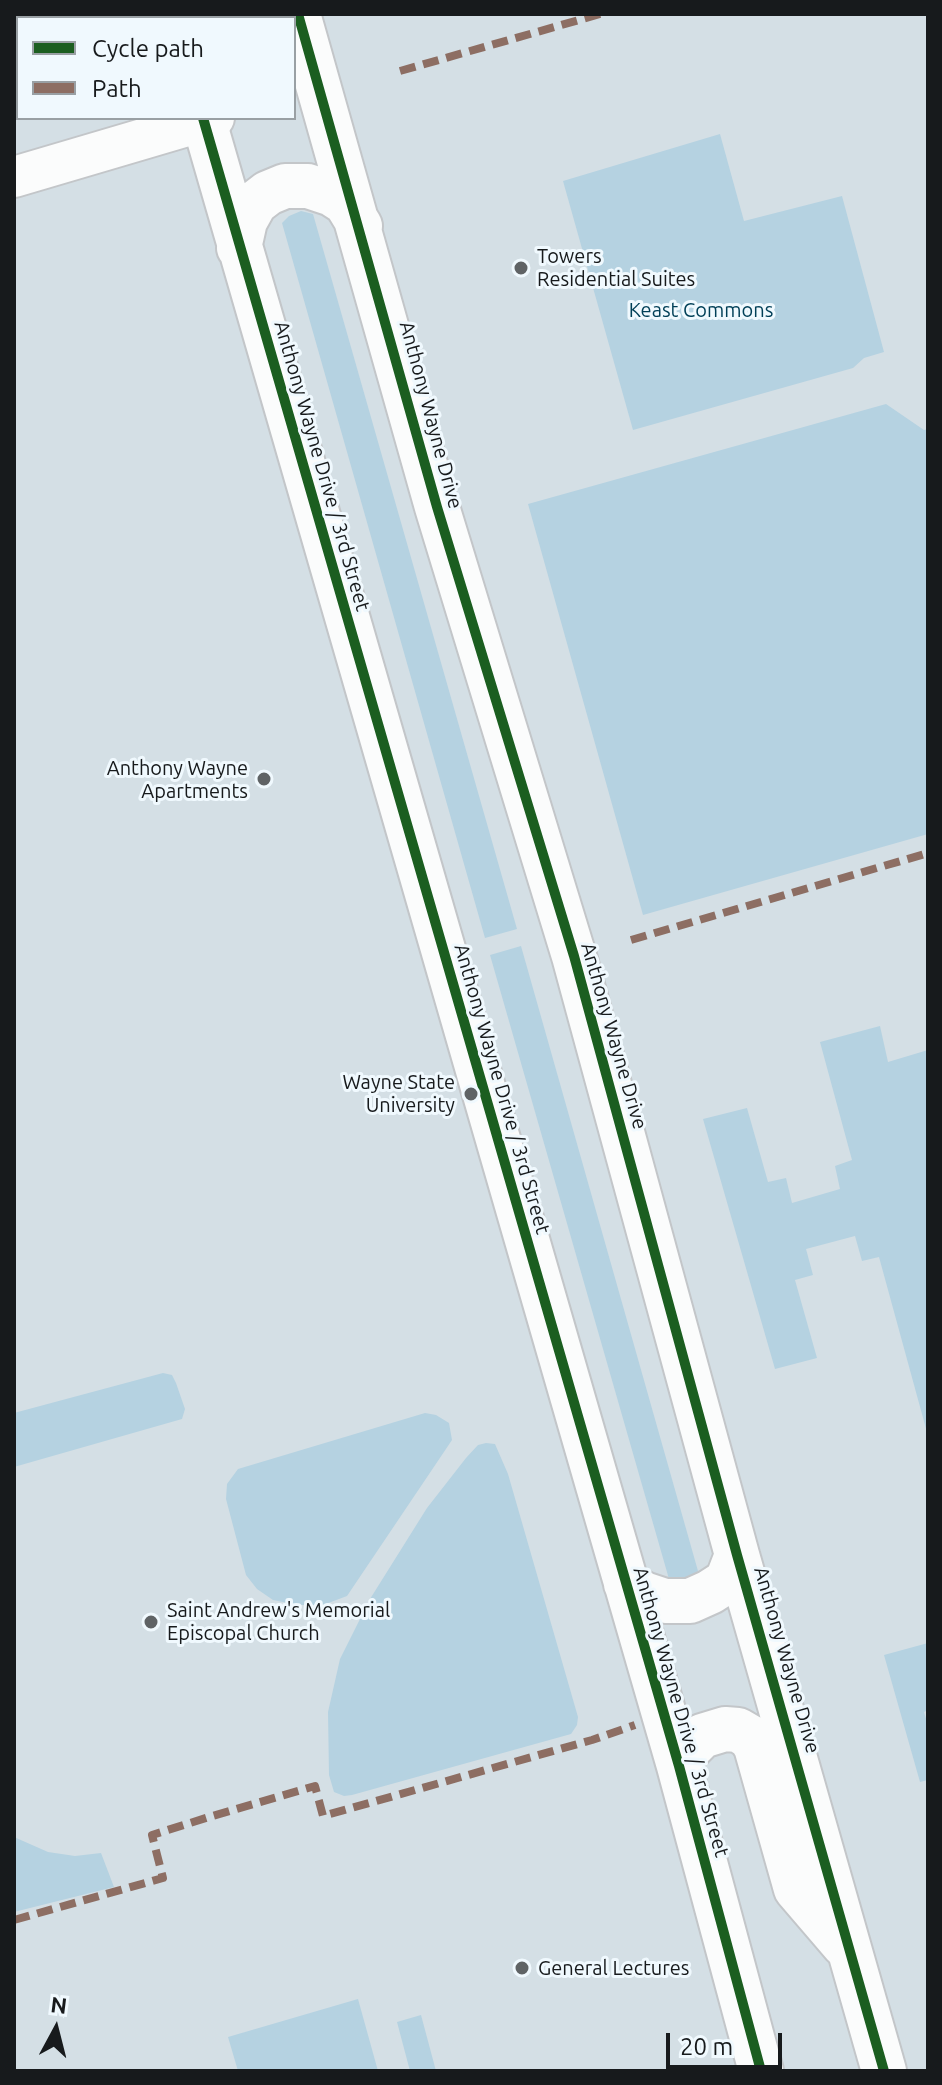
<!DOCTYPE html>
<style>
body{margin:0}
#map{position:relative;width:942px;height:2085px;overflow:hidden;background:#e6eaed;font-family:Ubuntu,sans-serif}
canvas{display:block}
.frame{position:absolute;inset:0;border:16px solid #171a1c;pointer-events:none}
.legend{position:absolute;left:16px;top:16px;width:280px;height:104px;box-sizing:border-box;background:#f0f9fe;border:2px solid #99a0a4;margin:0;padding:10px 14px;list-style:none;font-size:24px;color:#171a1c}
.legend li{display:flex;align-items:center;gap:16px;height:40px}
.legend b{width:40px;border:2px solid #99a0a4}
.north{position:absolute;left:16px;top:1989px;width:80px;height:80px;-webkit-text-stroke:6px #f0f9fe;paint-order:stroke;rotate:7deg;font-size:22px;font-weight:700;line-height:32px;text-align:center;color:#171a1c}
.north::after{content:'';display:block;margin:auto;width:28px;height:36px;background:#171a1c;clip-path:polygon(50% 0,100% 100%,50% 72%,0 100%)}
.scale{position:absolute;left:666px;top:2033px;width:116px;height:36px;box-sizing:border-box;border:4px solid #171a1c;border-top:0;padding-left:10px;font-size:24px;line-height:28px;white-space:nowrap;color:#171a1c;-webkit-text-stroke:6px #f0f9fe;paint-order:stroke}
</style>
<div id="map">
<canvas width="942" height="2085"></canvas>
<div class="frame"></div>
<ul class="legend">
<li><b style="height:10px;background:#1b5e20"></b>Cycle path</li>
<li><b style="height:10px;background:#8d6e63"></b>Path</li>
</ul>
<div class="north">N</div>
<div class="scale">20 m</div>
</div>
<script>
const ctx = document.querySelector('canvas').getContext('2d');
ctx.lineJoin = 'round';
function fillPath(path, color) { ctx.fillStyle = color; ctx.fill(path, 'evenodd'); }
const poly = rows => new Path2D(rows.map(r => 'M' + r).join(''));
function strokePath(path, color, width, dash) { ctx.strokeStyle = color; ctx.lineWidth = width; ctx.lineCap = dash ? 'butt' : 'round'; ctx.setLineDash(dash || []); ctx.stroke(path); }
function write(font, color, halo, rows, align = 'center') {
  ctx.font = font + ' Ubuntu,sans-serif'; ctx.lineWidth = 6; ctx.setLineDash([]); ctx.textBaseline = 'middle'; ctx.strokeStyle = halo; ctx.fillStyle = color; for (const [text, x, y, turn = 0] of rows) {
    ctx.save(); ctx.translate(x, y); ctx.rotate((+turn || 0) * Math.PI / 180); ctx.textAlign = isNaN(turn) ? turn : align; if (halo) ctx.strokeText(text, 0, 0); ctx.fillText(text, 0, 0); ctx.restore();
  }
}
fillPath(poly([
 [14,14,928,14,928,2071,14,2071],
 [18,18,294,18,294,118,18,118]
]), '#d4dfe5');
fillPath(poly([
 [720,134,744,221,842,196,884,352,864,358,853,368,633,430,563,181],
 [301,211,313,214,517,929,485,938,282,223,289,216],
 [886,404,924,430,928,429,928,834,643,915,528,504],
 [521,946,698,1571,692,1580,669,1579,490,955],
 [880,1026,888,1062,928,1050,928,1436,879,1257,862,1261,855,1236,806,1249,813,1275,795,1280,817,1358,775,1369,703,1119,747,1108,768,1182,786,1178,792,1203,840,1189,835,1166,852,1160,820,1042],
 [163,1373,172,1375,176,1383,185,1409,182,1419,14,1467,14,1413],
 [425,1413,436,1415,449,1423,452,1440,347,1596,323,1605,298,1605,273,1600,257,1589,246,1575,226,1499,227,1484,238,1469],
 [486,1443,495,1444,508,1474,578,1717,577,1725,571,1734,352,1795,344,1796,334,1792,329,1775,328,1712,340,1659,370,1599,427,1508,466,1458,478,1445],
 [928,1643,928,1710,924,1712,928,1725,928,1780,920,1782,884,1655],
 [14,1837,48,1852,75,1856,101,1853,114,1887,14,1912],
 [358,1999,378,2071,238,2071,228,2037],
 [421,2015,436,2071,410,2071,397,2022]
]), '#b5d2e1');
const street = poly([
 [14,177,214,118]
]);
const secondary = poly([
 [179,14,180,18],
 [217,14,221,17,239,18],
 [298,14,437,507,574,956,737,1555,884,2071],
 [203,118,679,1766,761,2071],
 [239,248,245,221,255,203,268,193,285,186,308,186,332,194,346,203,360,226],
 [626,1584,644,1594,665,1601,690,1601,710,1592,727,1581,737,1555],
 [679,1766,688,1750,702,1736,725,1729,738,1730,750,1737,756,1747,796,1889,844,1945]
]);
strokePath(street, '#c3c6c9', 44);
strokePath(secondary, '#c3c6c9', 48);
strokePath(street, '#fbfcfc', 40);
strokePath(secondary, '#fbfcfc', 44);
strokePath(poly([
 [400,71,600,14],
 [631,940,928,853],
 [14,1920,163,1878,152,1835,209,1817,315,1786,323,1816,592,1740,635,1725]
]), '#8d6e63', 8, [16, 8]);
strokePath(poly([
 [298,14,437,507,574,956,737,1555,884,2071],
 [203,118,679,1766,761,2071]
]), '#1b5e20', 10);
for (const [x, y, r, color] of [
 [521,268,8,"#5f6365"],
 [264,779,8,"#5f6365"],
 [471,1094,8,"#5f6365"],
 [151,1622,8,"#5f6365"],
 [522,1968,8,"#5f6365"]
]) { const dot = new Path2D(); dot.arc(x, y, r, 0, 2 * Math.PI); ctx.fillStyle = color; ctx.fill(dot); strokePath(dot, '#f0f9fe', 3); }
write('20px', '#171a1c', '#f0f9fe', [
 ["Towers",537,256],
 ["Residential Suites",537,279],
 ["Anthony Wayne",248,768,"right"],
 ["Apartments",248,791,"right"],
 ["Wayne State",455,1082,"right"],
 ["University",455,1105,"right"],
 ["Saint Andrew's Memorial",167,1610],
 ["Episcopal Church",167,1633],
 ["General Lectures",538,1968]
], 'left');
write('20px', '#003f57', '#f0f9fe', [
 ["Keast Commons",701,310]
]);
write('20px', '#171a1c', '#f0f9fe', [
 ["Anthony Wayne Drive",431,415,75],
 ["Anthony Wayne Drive / 3rd Street",322,466,74],
 ["Anthony Wayne Drive",614,1036,74],
 ["Anthony Wayne Drive / 3rd Street",502,1089,74],
 ["Anthony Wayne Drive",787,1660,74],
 ["Anthony Wayne Drive / 3rd Street",681,1712,74]
]);
</script>
